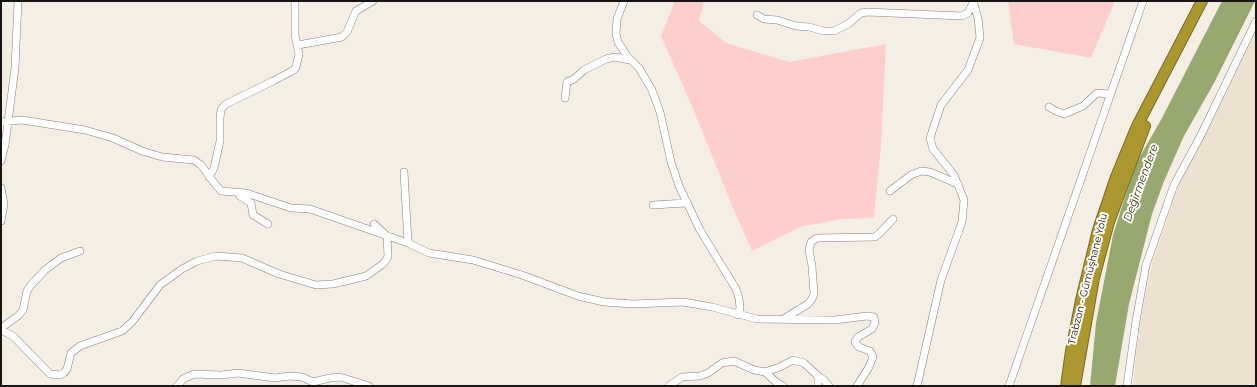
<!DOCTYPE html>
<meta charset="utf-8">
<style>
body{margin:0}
#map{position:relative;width:1257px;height:387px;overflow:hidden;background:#f5eee5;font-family:Montserrat,sans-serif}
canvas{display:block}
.frame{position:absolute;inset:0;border:2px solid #171411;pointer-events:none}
</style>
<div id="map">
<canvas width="1257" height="387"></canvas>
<div class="frame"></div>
</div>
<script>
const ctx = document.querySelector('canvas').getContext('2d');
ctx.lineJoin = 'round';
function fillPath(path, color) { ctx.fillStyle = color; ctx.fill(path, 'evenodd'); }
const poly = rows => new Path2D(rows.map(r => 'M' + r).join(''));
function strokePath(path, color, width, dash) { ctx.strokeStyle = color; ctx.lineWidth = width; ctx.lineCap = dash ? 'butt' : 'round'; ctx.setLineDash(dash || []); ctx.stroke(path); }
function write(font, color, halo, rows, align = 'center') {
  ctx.font = font + ' Montserrat,sans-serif'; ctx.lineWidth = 4; ctx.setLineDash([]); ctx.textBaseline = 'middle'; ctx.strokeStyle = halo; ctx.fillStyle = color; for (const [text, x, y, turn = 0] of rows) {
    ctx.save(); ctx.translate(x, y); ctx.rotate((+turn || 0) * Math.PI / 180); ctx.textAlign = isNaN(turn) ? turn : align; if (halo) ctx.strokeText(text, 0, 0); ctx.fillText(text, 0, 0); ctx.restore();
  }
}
fillPath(poly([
 [1256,32,1256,386,1133,386,1140,322,1151,267,1180,181,1222,102]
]), '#ede1d2');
fillPath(poly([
 [675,1,704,1,699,21,726,43,789,62,886,44,881,145,874,218,841,219,800,227,752,251,735,213,694,111,661,36],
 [1008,1,1115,1,1091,58,1014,44]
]), '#fececd');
fillPath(poly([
 [1222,1,1255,1,1214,83,1184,136,1164,181,1152,214,1129,304,1115,386,1090,386,1096,323,1113,235,1125,197,1138,160,1162,118]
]), '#97a970');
const minor = poly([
 [624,1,617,19,616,34,618,42,627,56,639,68,652,90,660,112,671,162,679,186,700,230,736,289,739,298,740,308,738,315],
 [757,15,764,19,777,20,796,26,809,27,824,31,834,31,848,24,861,13,867,12,962,16,968,13,973,3],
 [298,45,342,37,347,32,356,11,373,1],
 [565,98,567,82,574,79,584,70,606,59,615,57,630,60],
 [1049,107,1056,111,1064,114,1083,106,1097,93,1110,94],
 [1,122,22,120,85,130,113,138,142,151,162,157,194,160,201,165,215,184,221,191,246,193,291,208,310,209,408,243,429,253,473,260,522,275,578,296,604,302,633,304,683,302,712,307,757,319,835,320,867,316,874,317,875,323,872,329,858,337,855,342,859,347,870,351,873,357,869,367,857,386],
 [1,161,5,145,15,68,18,1],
 [404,172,408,243],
 [209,177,214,168,220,141,220,118,221,110,223,107,226,104,273,81,294,70,296,67,299,54,295,35,295,1],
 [1,188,4,204,1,221],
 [890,191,911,175,921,171,930,172,958,184],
 [238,193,240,196,251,203,253,215,268,224],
 [653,205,686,203],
 [785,318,808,304,812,299,814,294,812,266,809,250,811,242,815,239,818,238,875,237,880,233,893,219],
 [1,328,18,316,23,310,27,291,31,285,45,270,61,258,80,251],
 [1,330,13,336,50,374,60,375,64,373,67,369,71,353,80,346,122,331,132,322,160,285,182,269,197,261,216,256,242,258,279,274,316,285,333,284,366,276,383,264,388,257,387,236,374,224],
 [765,372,776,382,783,386],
 [177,386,183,379,194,374,221,375,238,373,275,378,290,376,302,377,313,382,330,378,340,377,369,386],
 [669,386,682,377,700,376,708,373,722,363,734,361,754,370,765,372,780,367,793,360,804,363,818,376,824,380,829,386],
 [818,386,818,376],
 [917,386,941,280,962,222,964,200,954,175,933,149,930,138,941,105,968,70,980,38,978,18,973,1],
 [1009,386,1143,1],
 [1127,386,1136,321,1146,265,1174,185,1201,135,1256,21]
]);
const highway = poly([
 [1066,386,1071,351,1081,300,1098,230,1116,177,1137,126,1202,1],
 [1075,386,1094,278,1109,222,1145,126]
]);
strokePath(minor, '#867f78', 8);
strokePath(highway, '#786924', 12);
strokePath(minor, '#fff', 7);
strokePath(highway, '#ac972f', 10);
write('10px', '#171411', '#fffcf8', [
 ["Trabzon - Gümüşhane Yolu",1088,279,-76]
]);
write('italic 11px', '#2b370b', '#fffcf8', [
 ["Değirmendere",1141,183,-70]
]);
</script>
